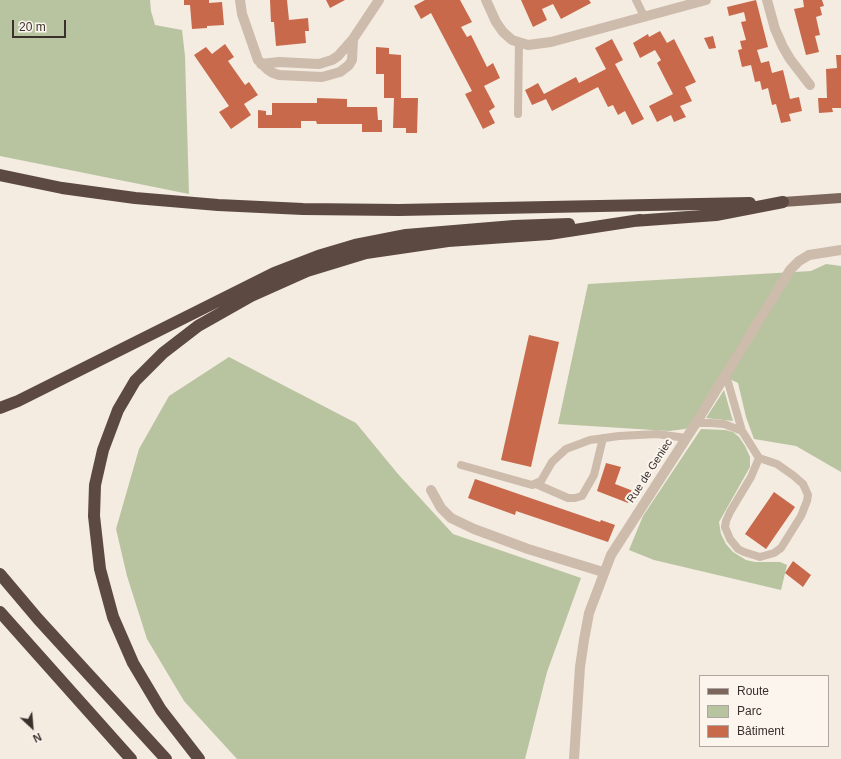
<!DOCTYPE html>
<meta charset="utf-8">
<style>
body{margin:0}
#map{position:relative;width:841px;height:759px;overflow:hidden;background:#f4ebe1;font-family:Arial,sans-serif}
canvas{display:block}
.legend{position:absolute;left:699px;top:675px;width:130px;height:72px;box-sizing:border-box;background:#fbf5ee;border:1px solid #aea6a0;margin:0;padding:5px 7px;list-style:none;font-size:12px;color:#3b302b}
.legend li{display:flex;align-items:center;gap:8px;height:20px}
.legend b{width:20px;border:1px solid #aea6a0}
.north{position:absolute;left:12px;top:707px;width:40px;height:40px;-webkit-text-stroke:3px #fbf5ee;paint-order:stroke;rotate:154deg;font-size:11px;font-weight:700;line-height:16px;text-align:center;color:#3b302b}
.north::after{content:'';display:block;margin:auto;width:14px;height:18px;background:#3b302b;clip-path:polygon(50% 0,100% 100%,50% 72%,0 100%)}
.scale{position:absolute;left:12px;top:20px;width:54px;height:18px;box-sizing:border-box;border:2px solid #3b302b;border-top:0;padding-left:5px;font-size:12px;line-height:14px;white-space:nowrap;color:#3b302b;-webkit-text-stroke:3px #fbf5ee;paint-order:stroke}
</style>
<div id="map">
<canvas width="841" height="759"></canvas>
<ul class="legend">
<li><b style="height:5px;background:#7d675c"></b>Route</li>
<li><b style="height:11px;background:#b8c4a0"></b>Parc</li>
<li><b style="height:11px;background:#c8694b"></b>Bâtiment</li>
</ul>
<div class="north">N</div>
<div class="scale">20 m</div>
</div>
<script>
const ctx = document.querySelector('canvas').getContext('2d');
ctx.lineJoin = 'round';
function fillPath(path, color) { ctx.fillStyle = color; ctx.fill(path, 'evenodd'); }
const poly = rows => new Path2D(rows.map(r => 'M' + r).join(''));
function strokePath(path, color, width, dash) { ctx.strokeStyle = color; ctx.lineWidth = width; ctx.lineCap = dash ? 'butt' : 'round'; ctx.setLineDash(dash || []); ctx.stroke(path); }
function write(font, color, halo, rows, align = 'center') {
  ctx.font = font + ' Arial,sans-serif'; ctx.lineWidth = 4; ctx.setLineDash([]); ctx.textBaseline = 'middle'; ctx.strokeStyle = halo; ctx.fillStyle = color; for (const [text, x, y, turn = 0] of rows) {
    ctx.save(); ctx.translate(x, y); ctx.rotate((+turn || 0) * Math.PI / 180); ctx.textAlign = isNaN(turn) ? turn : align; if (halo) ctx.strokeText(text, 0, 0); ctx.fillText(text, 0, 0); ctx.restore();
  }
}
fillPath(poly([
 [0,0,150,0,151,11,155,25,182,30,185,56,189,194,0,156],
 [826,264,841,266,841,472,796,446,754,439,746,417,738,383,723,376,694,424,685,429,669,431,558,424,588,284,811,271],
 [229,357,356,423,398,474,453,534,581,578,547,672,525,759,237,759,184,701,147,639,127,576,116,529,139,449,169,396],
 [724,390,733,421,706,418],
 [701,429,725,430,733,432,739,437,745,446,750,457,750,467,719,522,721,534,726,544,733,552,746,560,755,562,780,562,787,565,781,590,654,560,629,550,643,516]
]), '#b8c4a0');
fillPath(poly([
 [184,0,209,0,209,3,222,2,224,25,207,26,207,28,192,29,190,5,184,5],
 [270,0,287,0,289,20,308,18,309,31,305,31,306,43,276,46,274,22,271,22],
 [326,0,345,0,330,8],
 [425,0,460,0,472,22,461,27,467,37,471,35,487,67,493,63,500,78,484,86,495,107,489,111,495,123,483,129,465,94,472,91,431,13,421,19,414,6],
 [521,0,589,0,591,3,561,19,553,4,542,9,547,20,533,27],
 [756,0,768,47,757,50,761,63,769,61,772,73,783,70,790,99,799,97,802,111,789,114,791,121,781,123,776,104,772,105,768,88,762,90,760,81,755,82,751,65,742,67,738,50,742,49,740,41,746,40,741,22,746,21,744,12,729,16,727,7],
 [803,0,822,0,824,6,820,7,822,15,816,17,820,35,815,36,819,52,806,55,794,9,804,7],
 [660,31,667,43,674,39,696,82,685,87,692,101,680,106,686,117,674,122,671,115,657,122,649,106,673,94,657,63,661,60,655,50,640,58,633,43,648,34,649,37],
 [713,36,716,48,709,49,704,38],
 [612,39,623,60,615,64,644,119,632,125,625,111,618,115,613,105,608,107,598,87,552,111,546,99,532,105,525,90,531,87,538,83,544,94,576,77,579,83,606,69,595,48],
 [225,44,234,57,228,61,245,85,249,82,258,95,244,104,251,115,231,129,219,112,229,106,194,55,206,47,212,54],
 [376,47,389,48,389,54,401,55,401,98,418,98,417,133,406,133,406,128,393,128,394,98,384,98,384,74,376,74],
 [836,55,841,55,841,108,832,108,833,112,819,113,818,98,827,98,826,69,837,68],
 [317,98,347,99,347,107,377,107,378,120,382,120,382,132,362,132,362,124,317,124,316,121,301,121,301,128,258,128,258,110,266,111,266,115,272,115,272,103,317,103],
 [529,335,559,342,531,467,501,460],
 [606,463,621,467,615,484,636,492,628,503,597,491],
 [475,479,600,522,601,520,615,525,608,542,516,511,515,515,468,498],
 [774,492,795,507,766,549,745,534],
 [793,561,811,575,803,587,785,573]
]), '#c8694b');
strokePath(poly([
 [636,0,644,16],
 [518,114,519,42],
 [726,375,742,431,759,458,777,464,794,476,803,484,808,495,807,501,801,516,781,548,774,553,760,557,744,552,738,549,730,539,725,527,726,521,730,512,751,477,759,458],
 [696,423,711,423,724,424,742,431],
 [461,465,532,485,541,481,552,462,566,449,590,440,619,436,657,434,686,438],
 [536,484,568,498,575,498,582,496,594,475,603,438]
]), '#cdbbac', 8);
strokePath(poly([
 [240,0,242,14,258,60,267,69,273,73,279,75,322,77,340,72,349,65,352,60,353,39],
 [486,0,496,22,503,32,512,40,528,45,551,42,706,0],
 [767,0,775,29,783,47,790,59,810,85],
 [261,64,279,62,319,64,332,60,338,56,353,39,379,0],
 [431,490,441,508,451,518,474,529,528,549,603,572],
 [574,759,580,667,584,640,589,613,611,555,696,423,790,270,799,261,809,255,841,250]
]), '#cdbbac', 10);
strokePath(poly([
 [783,202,841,198]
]), '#7d675c', 10);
strokePath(poly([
 [0,175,62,188,135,198,218,205,303,209,399,210,750,203],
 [633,221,716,215,783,202],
 [0,408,18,401,274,273,318,256,355,245,406,235,514,226,569,224],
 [0,574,38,619,166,759],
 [0,612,131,759],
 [199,759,161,710,133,663,113,617,100,569,94,516,95,485,103,450,118,410,135,381,163,353,198,326,251,296,307,271,366,253,448,241,549,234,640,220]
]), '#5c4a42', 12);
write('11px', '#3b302b', '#fbf5ee', [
 ["Rue de Geniec",650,471,-57]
]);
</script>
